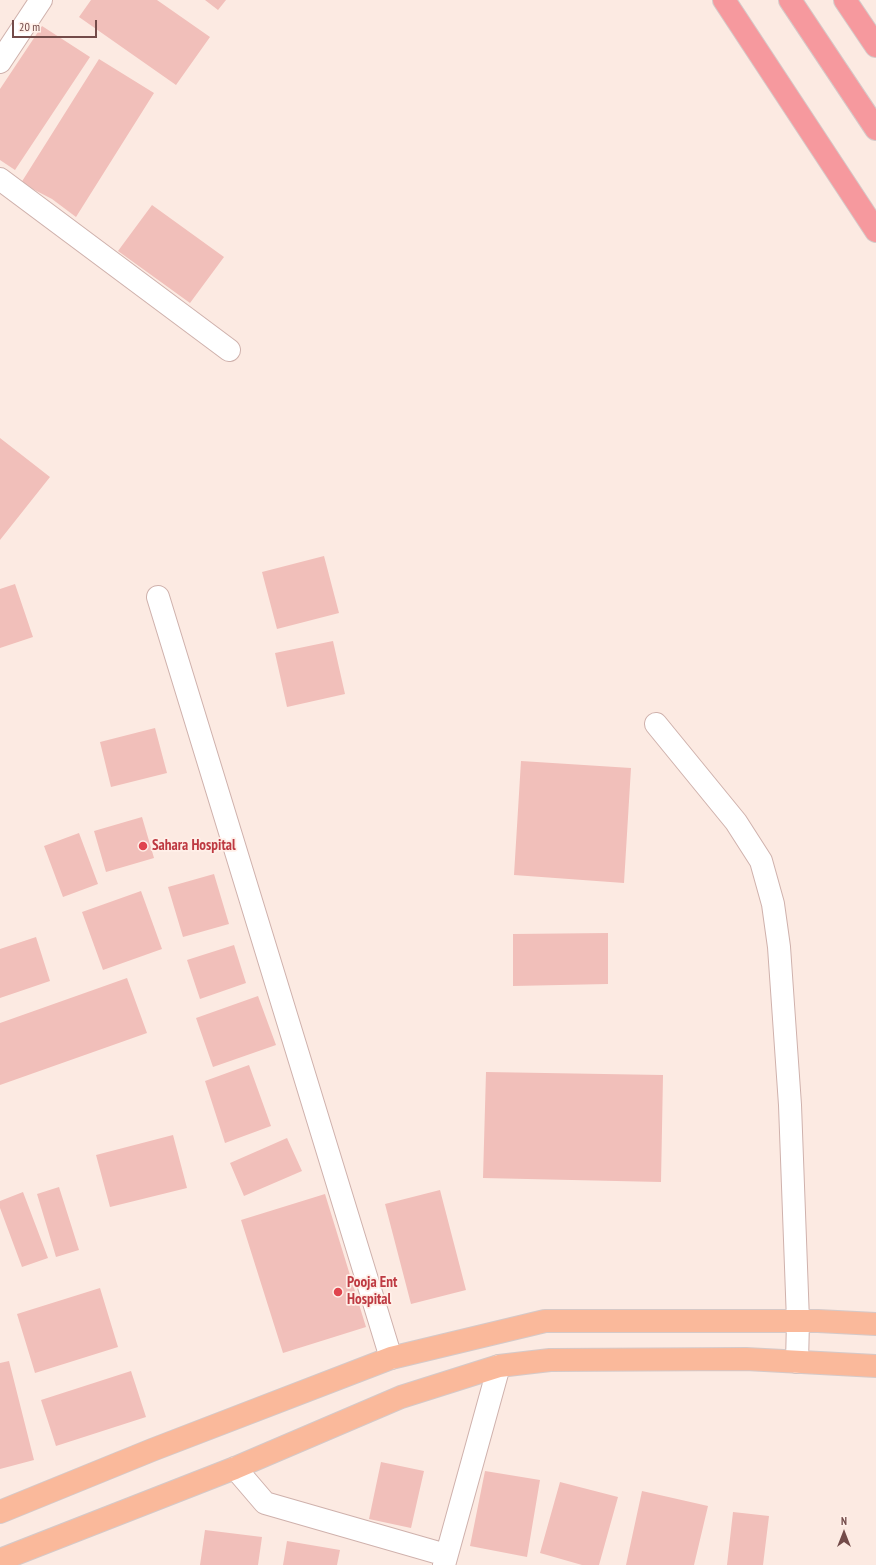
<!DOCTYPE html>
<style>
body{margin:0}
#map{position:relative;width:876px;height:1565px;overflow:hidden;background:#fceae2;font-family:"PT Sans Narrow",sans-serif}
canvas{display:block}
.north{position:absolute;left:824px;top:1513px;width:40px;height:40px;-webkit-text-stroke:3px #ffefe8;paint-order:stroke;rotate:0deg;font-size:11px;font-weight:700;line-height:16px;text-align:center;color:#734b49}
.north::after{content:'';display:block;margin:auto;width:14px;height:18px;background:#734b49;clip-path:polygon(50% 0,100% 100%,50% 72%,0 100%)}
.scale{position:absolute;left:12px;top:20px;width:85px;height:18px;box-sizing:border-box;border:2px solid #734b49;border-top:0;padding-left:5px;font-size:12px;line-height:14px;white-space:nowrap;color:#734b49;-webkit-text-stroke:3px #ffefe8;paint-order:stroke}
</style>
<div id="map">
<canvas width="876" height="1565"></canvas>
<div class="north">N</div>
<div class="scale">20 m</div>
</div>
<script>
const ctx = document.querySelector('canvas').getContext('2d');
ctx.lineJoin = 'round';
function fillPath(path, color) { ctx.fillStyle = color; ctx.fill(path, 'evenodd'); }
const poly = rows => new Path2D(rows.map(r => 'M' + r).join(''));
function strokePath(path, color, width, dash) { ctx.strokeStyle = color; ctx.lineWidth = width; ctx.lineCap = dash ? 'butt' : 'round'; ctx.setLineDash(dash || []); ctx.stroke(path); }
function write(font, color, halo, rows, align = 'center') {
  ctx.font = font + ' "PT Sans Narrow",sans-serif'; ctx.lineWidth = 3.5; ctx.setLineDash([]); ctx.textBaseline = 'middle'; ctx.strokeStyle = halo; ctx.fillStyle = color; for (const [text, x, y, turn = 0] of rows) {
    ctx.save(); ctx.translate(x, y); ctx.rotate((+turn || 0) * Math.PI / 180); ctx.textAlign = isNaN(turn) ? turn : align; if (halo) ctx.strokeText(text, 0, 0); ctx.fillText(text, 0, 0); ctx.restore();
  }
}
fillPath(poly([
 [91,0,157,0,210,37,176,85,79,17],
 [205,0,226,0,218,10],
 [42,26,90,57,15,170,0,160,0,89],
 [99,59,154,93,76,217,52,199,21,183],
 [152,205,224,257,190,303,118,251],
 [0,438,50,477,0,540],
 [324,556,339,613,277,629,262,572],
 [15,584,33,637,0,648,0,589],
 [333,641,345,694,287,707,275,653],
 [155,728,167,773,111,787,100,742],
 [521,761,631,768,624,883,514,875],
 [142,817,154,858,106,872,94,831],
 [79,833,98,884,63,897,44,846],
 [214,874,229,924,183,937,168,887],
 [141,891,162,949,103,970,82,912],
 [608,933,608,984,513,986,513,934],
 [36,937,50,981,0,998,0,949],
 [234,945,246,983,200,999,187,960],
 [127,978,147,1033,0,1085,0,1023],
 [258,996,276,1045,213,1067,196,1018],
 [249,1065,271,1126,225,1143,205,1081],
 [486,1072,663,1075,661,1182,483,1178],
 [173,1135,187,1188,110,1207,96,1155],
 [287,1138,302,1171,244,1196,230,1163],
 [59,1187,79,1250,56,1257,37,1194],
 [440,1190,466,1290,411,1304,385,1204],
 [23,1192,48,1258,22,1267,0,1208,0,1201],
 [325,1194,366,1327,283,1353,241,1220],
 [100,1288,118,1347,35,1373,17,1314],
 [9,1361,34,1460,0,1469,0,1363],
 [131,1371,146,1417,56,1446,41,1400],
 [381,1462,424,1471,411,1528,369,1519],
 [485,1471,540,1480,527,1557,470,1546],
 [560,1482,618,1497,599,1565,582,1565,540,1553],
 [642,1491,708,1506,694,1565,626,1565],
 [733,1512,769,1516,763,1565,727,1565],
 [205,1530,262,1537,258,1565,200,1565],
 [287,1541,340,1550,337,1565,283,1565]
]), '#f1bfba');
const minor = poly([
 [0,62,41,0],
 [0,179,229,350],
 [158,597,391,1358],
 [656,724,736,822,761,861,773,904,779,947,790,1105,798,1321,797,1362],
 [235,1468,265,1503,446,1555],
 [444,1565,499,1366]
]);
const major = poly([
 [0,1512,152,1450,391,1358,545,1321,818,1321,876,1324],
 [0,1560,235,1468,401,1397,499,1366,550,1360,746,1359,876,1366]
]);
const highway = poly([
 [724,0,876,231],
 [790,0,876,129],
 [845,0,876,46]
]);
strokePath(minor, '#cfb1ac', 24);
strokePath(major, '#d5c9c8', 24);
strokePath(highway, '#d5c9c8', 24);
strokePath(minor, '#fff', 22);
strokePath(major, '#fab99b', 22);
strokePath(highway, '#f6999e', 22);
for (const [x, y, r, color] of [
 [143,846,5,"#e0444e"],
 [338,1292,5,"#e0444e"]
]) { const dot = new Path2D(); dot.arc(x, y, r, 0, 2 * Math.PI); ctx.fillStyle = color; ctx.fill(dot); strokePath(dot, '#ffefe8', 1.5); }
write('bold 15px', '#be3a42', '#ffefe8', [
 ["Sahara Hospital",152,846],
 ["Pooja Ent",347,1283],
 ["Hospital",347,1300]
], 'left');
</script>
